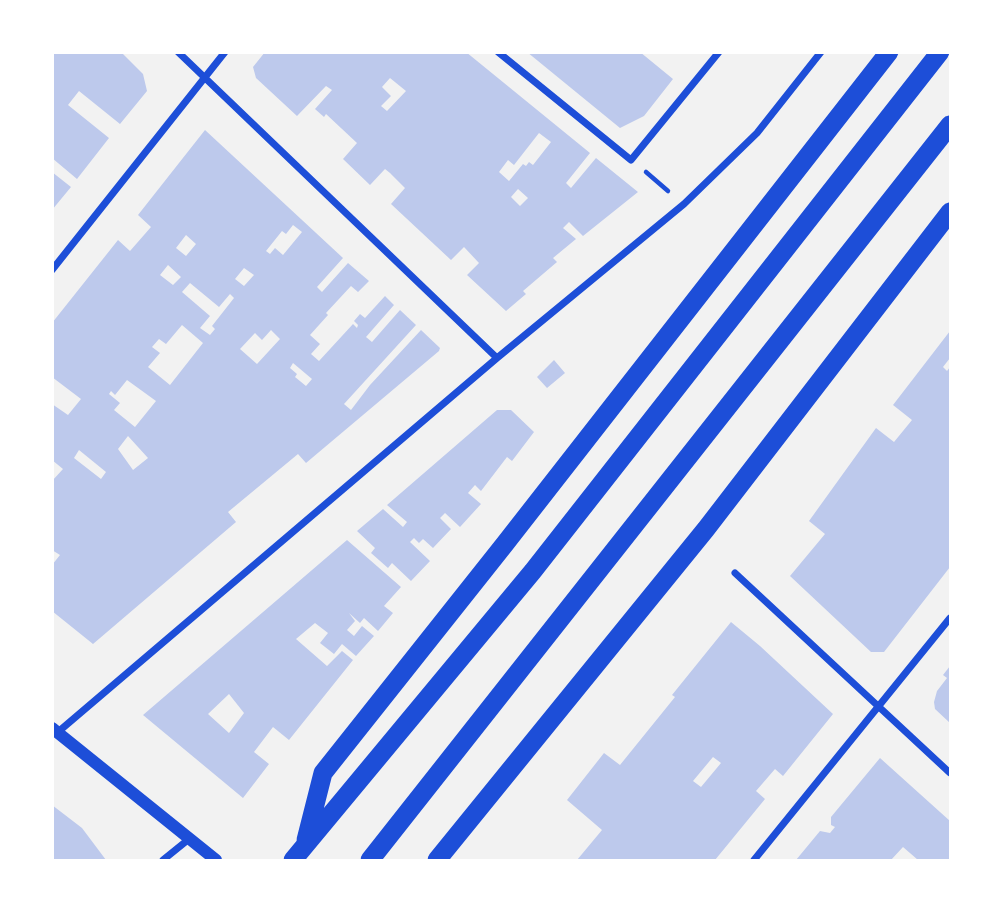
<!DOCTYPE html>
<style>
body{margin:0}
#map{position:relative;width:1003px;height:913px;overflow:hidden;background:#f2f2f2;font-family:"Alegreya Sans",sans-serif}
canvas{display:block}
.frame{position:absolute;inset:0;border:54px solid #fff;pointer-events:none}
</style>
<div id="map">
<canvas width="1003" height="913"></canvas>
<div class="frame"></div>
</div>
<script>
const ctx = document.querySelector('canvas').getContext('2d');
ctx.lineJoin = 'round';
function fillPath(path, color) { ctx.fillStyle = color; ctx.fill(path, 'evenodd'); }
const poly = rows => new Path2D(rows.map(r => 'M' + r).join(''));
function strokePath(path, color, width, dash) { ctx.strokeStyle = color; ctx.lineWidth = width; ctx.lineCap = dash ? 'butt' : 'round'; ctx.setLineDash(dash || []); ctx.stroke(path); }
fillPath(poly([
 [52,52,121,52,143,74,147,91,120,124,79,91,68,105,109,138,77,179,52,158],
 [265,52,466,52,590,153,566,183,571,188,596,158,638,192,583,236,569,222,563,228,576,239,553,258,557,262,523,291,526,294,506,311,467,275,479,263,464,247,451,260,391,204,405,188,390,173,385,169,370,185,343,159,357,143,326,114,324,117,315,109,332,90,326,86,297,116,256,78,253,67],
 [390,78,406,91,387,111,381,106,391,96,382,87],
 [539,133,551,142,533,165,529,162,526,166,523,164,509,181,499,172,508,160,514,165],
 [518,189,528,198,520,206,511,197],
 [527,52,640,52,673,79,644,116,620,128],
 [205,130,343,258,317,287,322,292,348,263,369,281,358,292,351,286,326,313,328,315,310,335,320,344,311,354,319,361,353,324,357,328,358,325,354,321,360,314,365,318,385,296,394,305,366,337,372,342,400,310,416,325,344,404,351,410,370,385,421,330,440,348,439,351,306,463,298,454,228,512,236,522,93,644,52,611,52,565,60,555,52,550,52,481,63,469,52,460,52,404,68,415,81,399,52,377,52,323,118,240,130,251,151,227,138,215],
 [293,225,302,232,283,255,275,248,270,254,266,251,282,231,286,234],
 [186,235,196,244,186,256,176,248],
 [168,265,181,277,173,285,160,275],
 [244,268,254,275,244,286,235,279],
 [190,283,219,307,230,294,234,298,212,326,215,329,210,335,200,328,210,316,182,292],
 [182,325,203,343,170,385,148,367,160,353,152,347,159,339,166,344],
 [271,330,280,339,257,364,240,349,255,333,262,340],
 [293,363,312,379,306,386,295,377,297,374,290,368],
 [127,380,156,401,135,427,114,410,120,403,109,394,111,391,115,395],
 [128,436,148,458,133,470,118,449],
 [79,450,106,472,101,479,74,458],
 [52,172,71,187,52,210],
 [950,331,950,358,943,367,947,371,950,367,950,567,884,652,871,652,790,576,825,534,809,521,876,428,894,442,912,420,893,405],
 [554,360,565,373,547,388,537,377],
 [497,410,511,410,534,432,512,461,507,457,481,491,475,485,468,493,481,504,460,527,445,513,440,518,451,529,433,548,423,539,419,543,414,538,410,542,430,561,411,581,392,563,388,568,371,553,375,548,357,531,383,509,403,527,407,522,387,505],
 [347,540,401,587,384,606,393,613,378,631,364,618,360,623,349,613,355,621,347,630,354,636,362,626,374,636,356,656,342,644,334,654,320,643,328,633,315,623,296,639,327,666,342,651,353,660,289,740,273,727,254,752,269,764,243,798,143,715],
 [229,694,244,713,229,733,208,714],
 [731,622,760,646,833,714,783,776,775,769,756,791,765,799,715,860,577,860,602,830,567,800,604,753,620,765,675,697,672,695],
 [713,757,721,763,701,787,693,781],
 [950,666,950,723,935,709,934,702,937,691,947,678,943,675],
 [880,758,950,821,950,860,918,860,903,847,891,860,796,860,820,831,830,833,835,827,831,825,831,817],
 [52,805,82,828,106,860,52,860]
]), '#bdc9ec');
strokePath(poly([
 [646,172,668,191]
]), '#1d4ed8', 4.5);
strokePath(poly([
 [178,52,497,358],
 [498,52,631,160,719,52],
 [52,270,225,52],
 [735,573,950,773],
 [58,732,497,358,684,204,757,133,821,52],
 [163,860,189,839],
 [754,860,950,618]
]), '#1d4ed8', 7);
strokePath(poly([
 [52,728,216,860]
]), '#1d4ed8', 12);
strokePath(poly([
 [306,840,323,773,504,545,889,52],
 [293,860,533,571,940,52],
 [370,860,950,125],
 [437,860,706,529,950,212]
]), '#1d4ed8', 19);
</script>
